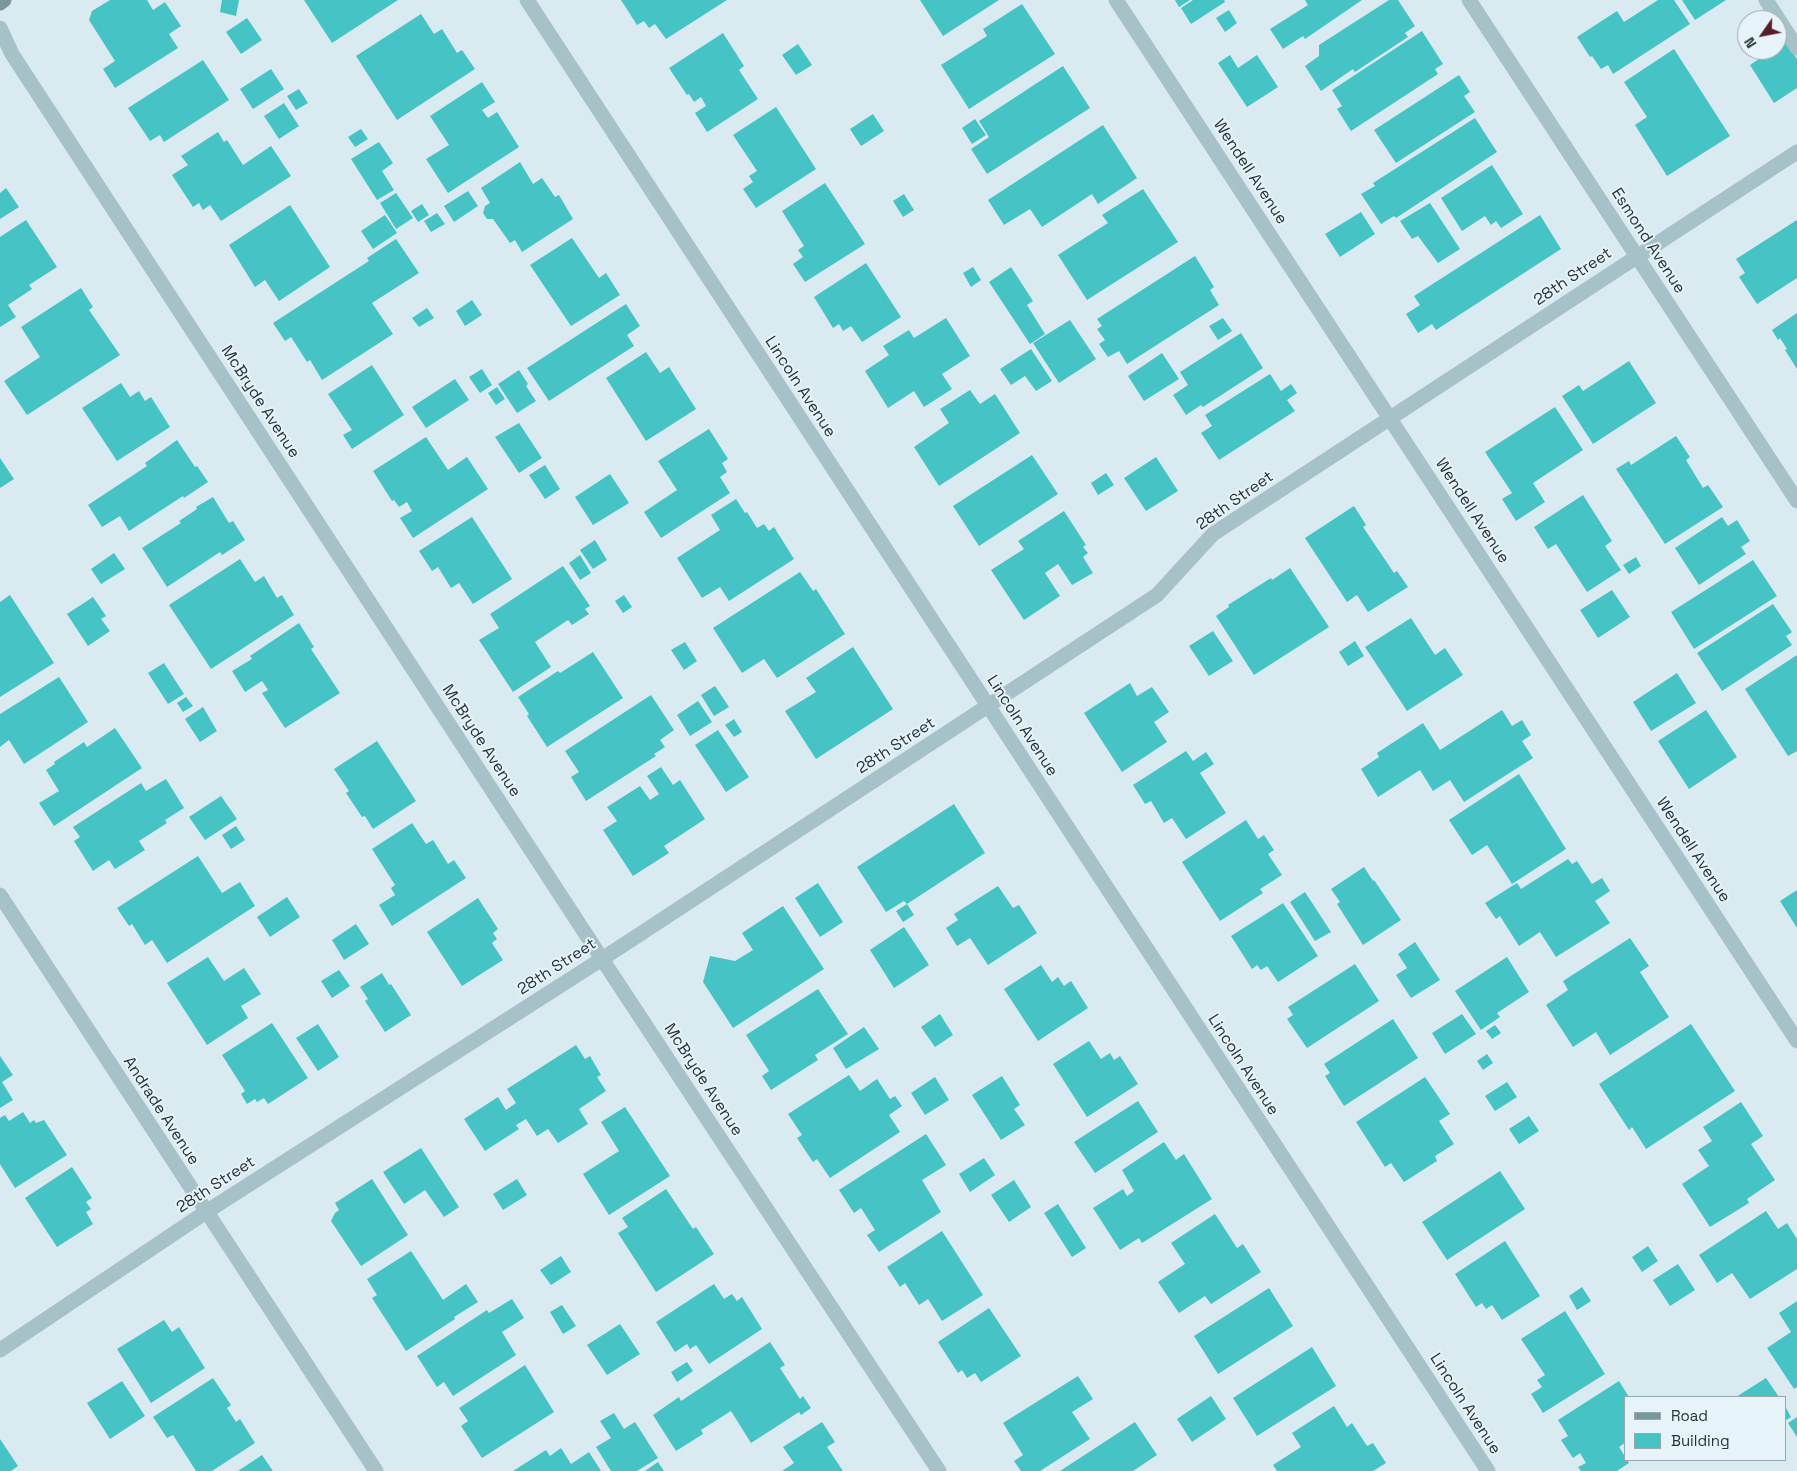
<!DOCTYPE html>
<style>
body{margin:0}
#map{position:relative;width:1797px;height:1471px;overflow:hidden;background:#daeaf1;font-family:"Space Grotesk",sans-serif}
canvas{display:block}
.legend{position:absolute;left:1624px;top:1396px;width:162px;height:65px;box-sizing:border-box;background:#e6f3f9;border:1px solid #9aa7ab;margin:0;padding:6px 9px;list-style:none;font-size:15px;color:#273435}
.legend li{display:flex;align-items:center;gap:10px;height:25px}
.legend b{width:25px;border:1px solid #9aa7ab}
.north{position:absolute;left:1737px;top:10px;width:50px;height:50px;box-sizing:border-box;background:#e6f3f9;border:1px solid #9aa7ab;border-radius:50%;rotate:237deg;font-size:14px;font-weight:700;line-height:20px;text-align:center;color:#273435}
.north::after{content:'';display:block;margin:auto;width:18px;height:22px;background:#561e27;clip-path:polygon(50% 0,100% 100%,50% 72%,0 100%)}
</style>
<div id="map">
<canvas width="1797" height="1471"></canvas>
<ul class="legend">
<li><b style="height:6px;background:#78989c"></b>Road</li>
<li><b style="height:14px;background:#46c3c4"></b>Building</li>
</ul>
<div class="north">N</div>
</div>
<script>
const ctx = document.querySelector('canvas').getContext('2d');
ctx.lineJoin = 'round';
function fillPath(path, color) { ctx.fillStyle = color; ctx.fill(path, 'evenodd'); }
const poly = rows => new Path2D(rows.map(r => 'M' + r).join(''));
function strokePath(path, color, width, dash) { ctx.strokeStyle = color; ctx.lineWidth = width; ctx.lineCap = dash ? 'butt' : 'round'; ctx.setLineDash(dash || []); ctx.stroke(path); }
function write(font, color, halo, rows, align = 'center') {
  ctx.font = font + ' "Space Grotesk",sans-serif'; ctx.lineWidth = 4; ctx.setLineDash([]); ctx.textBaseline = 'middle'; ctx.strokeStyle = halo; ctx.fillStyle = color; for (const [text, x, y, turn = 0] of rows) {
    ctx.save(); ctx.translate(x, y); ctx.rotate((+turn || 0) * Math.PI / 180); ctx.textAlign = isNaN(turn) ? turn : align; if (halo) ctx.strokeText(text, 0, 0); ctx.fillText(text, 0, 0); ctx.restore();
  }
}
fillPath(poly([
 [110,0,147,0,153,10,165,2,181,26,169,34,178,48,115,88,103,69,115,61,89,20,92,11],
 [222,0,239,0,236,16,220,12],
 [304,0,398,0,332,43],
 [621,0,727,0,666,39,655,24,649,28,644,21,637,25],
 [920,0,999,0,943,36],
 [1175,0,1190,0,1179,7],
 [1193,0,1224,0,1225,2,1191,24,1181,8],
 [1305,0,1362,0,1305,39,1303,36,1283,49,1270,29,1308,5],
 [1389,0,1398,0,1415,26,1405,33,1408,37,1355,72,1353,69,1321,91,1305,66,1319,56,1319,45],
 [1658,0,1674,0,1690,24,1613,74,1608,65,1601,69,1592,56,1590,57,1577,37,1617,11,1624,22],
 [1682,0,1726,0,1695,20],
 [1022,4,1055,54,969,109,941,65,987,36,983,29],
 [1229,10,1237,23,1225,32,1216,18],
 [421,14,434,34,442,29,457,53,462,50,475,69,397,120,356,56],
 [247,18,262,40,241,54,226,32],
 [1422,31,1443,64,1435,69,1438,74,1351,131,1337,109,1342,106,1332,90],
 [723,33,744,66,739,70,758,99,707,132,695,113,706,106,701,97,694,102,689,94,687,95,669,68],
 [1785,41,1797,59,1797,88,1774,103,1750,65,1772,50,1777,50,1777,47],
 [798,44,812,65,796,75,782,55],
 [1674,49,1730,136,1667,176,1635,125,1647,117,1624,82],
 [1230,55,1238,68,1257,55,1278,87,1247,107,1218,63],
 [203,60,229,100,164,142,160,135,150,141,128,108],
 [1063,66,1090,108,987,174,971,149,989,137,979,121],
 [271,69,284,89,253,109,240,89],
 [1459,75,1470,92,1464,96,1475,112,1396,163,1374,130],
 [482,82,495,102,482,110,488,118,497,112,519,147,448,193,426,159,449,145,430,116],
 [299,89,308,103,296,110,287,96],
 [284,103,299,126,279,139,264,116],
 [776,107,816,169,756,208,743,189,753,182,749,176,757,171,733,135],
 [873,114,884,131,861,146,850,129],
 [1475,118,1497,152,1396,218,1394,216,1381,224,1361,194,1375,186,1373,183],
 [975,119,986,135,972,144,962,128],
 [1103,125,1137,178,1098,204,1092,194,1042,227,1030,209,1004,225,988,200],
 [361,129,368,139,355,147,348,137],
 [218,132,224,142,227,140,243,165,271,146,291,176,221,221,210,205,203,210,199,203,193,207,172,175,188,165,181,156],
 [379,142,393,163,382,171,394,190,377,200,351,159],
 [520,162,533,184,542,178,555,197,559,195,573,219,522,252,515,240,510,243,493,219,487,219,483,213,485,206,490,203,481,188],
 [1492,165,1523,214,1501,228,1496,221,1491,225,1485,216,1462,231,1441,198],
 [825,183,865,244,805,282,793,264,803,257,798,250,804,246,782,211],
 [6,188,19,207,0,219,0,193],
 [1143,189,1178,242,1087,300,1058,255,1108,223,1102,215],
 [468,191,478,206,454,222,444,206],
 [396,193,413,218,396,229,380,203],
 [904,194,914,210,903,217,893,201],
 [1430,203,1460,249,1438,263,1418,236,1412,239,1400,221],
 [422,204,429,215,418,222,411,211],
 [290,205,330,267,279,301,265,280,255,287,229,245],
 [1361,212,1375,234,1340,257,1325,234],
 [437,213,445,224,431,232,424,221],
 [385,215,397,233,373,249,361,231],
 [1540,215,1561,249,1436,330,1432,324,1418,333,1406,314,1420,305,1414,296],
 [26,220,57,267,29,285,32,289,8,305,16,317,0,327,0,237],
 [1797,220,1797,278,1757,304,1739,277,1745,273,1736,259],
 [572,238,599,278,606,273,620,295,571,326,530,265],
 [396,239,419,273,372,303,393,334,322,380,310,360,307,362,291,337,285,341,273,323,369,261,367,258],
 [1195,256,1214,287,1210,290,1219,305,1127,364,1119,351,1108,357,1099,344,1105,340,1097,329,1102,326,1097,319],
 [866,263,901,317,862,342,851,326,843,331,839,324,833,328,814,297],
 [973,267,981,280,971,287,963,273],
 [1011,267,1033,301,1027,305,1045,334,1030,344,989,282],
 [81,288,93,307,89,310,120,355,27,415,4,381,40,357,21,327],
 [472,300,482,315,465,326,456,311],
 [626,304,640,326,627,335,634,346,549,401,527,368],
 [427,308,434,318,419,327,412,318],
 [1797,313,1797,369,1785,350,1787,349,1780,338,1778,340,1772,330],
 [946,318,970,356,942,374,952,389,924,407,914,391,888,408,865,371,889,355,883,346,909,330,914,338],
 [1223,318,1232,331,1218,340,1209,326],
 [1070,320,1096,359,1059,383,1033,343],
 [1241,333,1263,368,1203,407,1201,405,1186,415,1173,395,1188,385,1180,372],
 [1031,349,1052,381,1036,391,1025,376,1011,385,1000,369],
 [646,352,660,373,669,367,696,409,646,441,606,378],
 [1162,353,1179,379,1144,401,1128,376],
 [1629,361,1656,403,1593,444,1562,396,1579,385,1583,391],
 [372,365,404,415,352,449,343,435,352,430,328,394],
 [482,369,492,385,480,393,469,377],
 [519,370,528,384,526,386,536,401,517,413,498,384],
 [1270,374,1281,391,1291,384,1297,393,1287,400,1295,411,1219,460,1201,433,1212,426,1205,415],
 [455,379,469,400,426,428,412,407],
 [121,383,130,397,139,391,145,401,151,397,170,427,117,461,82,408],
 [497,387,505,399,496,405,488,393],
 [970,390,980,404,995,394,1020,433,939,486,914,447,949,423,940,409],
 [1555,407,1583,450,1533,483,1545,502,1516,521,1502,499,1512,493,1485,452],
 [519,423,542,458,519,473,495,437],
 [709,429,728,459,722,463,727,472,720,477,730,493,661,538,644,512,677,490,658,461],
 [1676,436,1690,457,1686,460,1703,488,1708,485,1723,507,1665,544,1616,469,1629,461,1631,465],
 [426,437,448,470,467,457,488,489,413,538,400,518,412,511,407,502,399,507,394,500,392,501,373,471],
 [177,440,195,467,197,466,208,482,184,498,183,496,129,531,120,516,102,527,88,505,147,466,145,463],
 [1032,455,1058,494,979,546,953,506],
 [1156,457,1178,491,1146,511,1124,478],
 [0,458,14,479,0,488],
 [545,465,560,489,545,499,529,475],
 [1106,473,1114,485,1098,495,1091,483],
 [610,474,629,503,593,525,575,497],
 [1583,495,1612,541,1605,546,1621,570,1587,592,1556,544,1548,549,1534,527],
 [213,497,229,523,233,521,245,540,222,555,220,552,167,587,142,548,181,523,179,521,197,509,196,507],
 [736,499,745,513,747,512,757,528,764,524,769,531,774,527,794,559,729,601,720,587,702,598,677,558,720,530,711,515],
 [1354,506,1366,525,1363,527,1394,573,1397,571,1408,587,1368,612,1357,595,1347,602,1305,538],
 [1064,511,1086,545,1083,547,1088,553,1083,557,1093,573,1072,585,1058,564,1045,573,1060,596,1024,620,991,570,1024,549,1018,541],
 [472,517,512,579,473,604,459,583,451,588,438,567,432,571,419,551],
 [1722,517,1728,526,1737,520,1750,541,1741,547,1746,554,1699,585,1675,548],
 [595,540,607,560,593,569,580,550],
 [114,553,125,569,101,584,91,569],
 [580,555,591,573,580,580,569,563],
 [1636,557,1641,566,1629,574,1623,565],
 [240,559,255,582,264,576,277,598,282,595,294,615,211,669,169,605],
 [1753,560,1777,596,1694,649,1671,612],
 [563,566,590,606,585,609,589,614,572,625,568,620,535,642,551,667,513,692,479,640,499,628,490,614],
 [1290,568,1329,627,1254,675,1216,616,1229,607,1228,605,1271,578,1272,580],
 [800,572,813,591,816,589,845,634,777,678,764,659,742,673,713,628],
 [1612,590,1630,617,1598,638,1580,610],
 [10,595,54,663,0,697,0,602],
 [624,595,632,607,623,613,615,601],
 [93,597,106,616,101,619,110,631,88,646,67,614],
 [1773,604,1792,632,1786,636,1792,645,1722,691,1697,653],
 [1411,618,1435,655,1445,648,1463,675,1407,711,1365,647],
 [299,623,314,647,311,649,340,693,285,728,262,693,268,690,262,681,245,692,232,671,252,659,250,656],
 [1213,631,1233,661,1209,676,1189,646],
 [1355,641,1364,656,1348,666,1339,652],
 [685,642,697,661,684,670,671,650],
 [853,647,893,709,816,759,785,711,816,692,806,678],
 [593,652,623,698,547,747,527,716,529,714,518,697,558,671,560,673],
 [1797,655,1797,751,1788,756,1745,689],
 [164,663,184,694,168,704,148,673],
 [1677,673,1696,703,1651,731,1633,702],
 [59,677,88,722,24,764,9,740,0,747,0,714],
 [1130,683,1137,696,1152,687,1169,712,1154,722,1167,742,1122,772,1084,713],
 [715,686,729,707,714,716,701,695],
 [651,695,674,730,660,740,665,747,654,754,656,756,586,801,571,777,579,772,565,751],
 [186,697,193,706,183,712,177,703],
 [698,701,712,722,690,736,677,715],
 [203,707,217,731,200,742,185,719],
 [1502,710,1512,726,1522,720,1531,735,1522,741,1533,758,1464,802,1450,780,1433,791,1420,770,1378,797,1361,769,1379,757,1377,753,1423,723,1440,750],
 [1706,710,1737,757,1689,789,1658,741],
 [734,719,742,732,734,737,725,725],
 [115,728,142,768,54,826,39,803,59,791,46,770,55,764,54,762,84,742,87,747],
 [718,730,749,777,726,792,695,745],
 [377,741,416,801,373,829,365,816,362,817,346,793,349,791,334,769],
 [1186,751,1193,761,1206,752,1214,764,1200,773,1226,813,1186,839,1172,818,1164,823,1151,801,1145,804,1133,785],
 [661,767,673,785,680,780,705,819,664,846,669,853,633,876,603,830,617,821,607,807,640,786,650,800,659,794,647,776],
 [1519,774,1566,849,1512,884,1487,845,1472,855,1449,820],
 [166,779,184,808,165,820,167,823,139,841,145,850,115,869,109,860,93,871,74,841,80,837,73,827,141,783,146,791],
 [221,796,237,819,205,840,189,817],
 [954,804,985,853,907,904,904,901,886,912,857,867],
 [1246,820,1258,839,1264,835,1274,850,1268,854,1282,875,1260,889,1263,893,1220,921,1182,862],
 [412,823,426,844,433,840,448,864,454,860,466,878,392,926,379,905,395,895,391,888,395,885,372,849],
 [236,826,245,840,231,849,222,835],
 [198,856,222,893,240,882,255,906,167,963,152,940,145,945,132,924,129,926,117,908],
 [1568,859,1572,864,1577,861,1592,884,1602,878,1610,891,1595,901,1610,923,1556,957,1540,932,1519,946,1500,916,1496,919,1485,903,1517,883,1521,889],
 [1364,867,1373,881,1374,880,1401,920,1363,945,1337,904,1340,902,1331,889],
 [818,883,843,922,820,937,795,898],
 [998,886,1013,908,1019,905,1037,933,988,965,970,938,957,946,946,928,958,920,954,914],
 [1797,890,1797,928,1780,901],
 [1305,892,1331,932,1315,941,1290,902],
 [287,897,300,917,270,937,257,917],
 [478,898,498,929,493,933,497,939,492,943,503,960,462,986,427,932],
 [1283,903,1318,956,1278,982,1267,966,1261,970,1257,965,1252,969,1231,936],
 [907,904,914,915,903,922,896,911],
 [783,906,824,969,733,1028,703,982,710,956,735,961,753,950,742,933],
 [356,924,369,944,344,960,332,940],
 [904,927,929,965,894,988,870,950],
 [1630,938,1649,966,1640,972,1669,1017,1610,1055,1596,1032,1573,1047,1546,1005,1568,990,1563,981],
 [1415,942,1440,980,1411,998,1396,975,1407,968,1398,954],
 [208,957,224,981,244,968,261,994,241,1006,248,1018,207,1045,167,983],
 [1507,957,1529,992,1497,1013,1500,1017,1481,1030,1455,991],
 [1355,964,1379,1001,1307,1048,1287,1019,1293,1015,1288,1007],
 [1041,965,1052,982,1058,977,1064,986,1071,981,1088,1008,1038,1041,1004,989],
 [339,970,350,986,332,998,321,981],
 [382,973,389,985,391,984,411,1015,385,1032,365,1001,368,999,360,987],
 [818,989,848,1034,815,1055,818,1060,771,1090,762,1076,769,1071,746,1035],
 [940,1014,953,1035,935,1047,921,1027],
 [1462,1014,1476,1034,1445,1054,1432,1033],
 [1393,1019,1418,1058,1344,1106,1325,1076,1330,1073,1324,1064],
 [272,1023,308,1078,268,1104,264,1098,257,1102,255,1099,247,1104,241,1094,245,1091,222,1055],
 [318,1024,339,1057,318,1071,296,1038],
 [1691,1024,1735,1091,1646,1149,1632,1127,1629,1130,1599,1084],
 [1495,1025,1501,1033,1492,1039,1486,1031],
 [864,1027,879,1049,846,1069,833,1048],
 [1089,1041,1101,1059,1110,1053,1114,1060,1120,1056,1138,1084,1087,1117,1053,1064],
 [576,1045,585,1059,590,1056,601,1075,597,1077,606,1091,579,1109,588,1124,558,1143,548,1129,537,1136,526,1119,516,1125,519,1129,485,1151,464,1119,498,1097,506,1110,516,1103,507,1089],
 [1487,1054,1493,1063,1483,1070,1477,1061],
 [0,1056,13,1075,2,1082,13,1100,0,1108],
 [849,1075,860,1091,877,1079,890,1099,895,1096,902,1106,889,1115,900,1132,830,1178,817,1159,813,1162,797,1138,802,1135,788,1114],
 [1002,1076,1020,1105,1014,1109,1025,1125,1001,1140,972,1095],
 [935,1077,949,1100,925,1115,911,1093],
 [1425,1077,1450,1114,1439,1121,1454,1144,1435,1156,1437,1161,1404,1182,1391,1163,1385,1167,1356,1122],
 [1507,1082,1517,1097,1495,1111,1485,1096],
 [1138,1101,1158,1132,1095,1173,1074,1142],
 [1741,1102,1763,1136,1751,1144,1775,1180,1747,1199,1749,1203,1710,1227,1682,1184,1709,1166,1698,1150,1712,1141,1703,1127],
 [625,1107,670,1176,609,1215,583,1174,619,1151,601,1122],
 [23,1112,30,1123,34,1120,36,1123,44,1120,67,1155,15,1188,0,1164,0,1118,5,1115,9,1121],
 [1529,1116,1539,1131,1519,1144,1509,1129],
 [926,1134,946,1165,922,1180,941,1212,879,1252,867,1235,875,1230,861,1208,854,1213,839,1190],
 [1164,1142,1176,1160,1184,1154,1212,1199,1142,1243,1139,1238,1120,1250,1093,1208,1123,1189,1127,1196,1134,1191,1122,1170],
 [421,1148,459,1207,444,1217,425,1190,404,1204,383,1172],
 [984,1158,995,1175,970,1192,959,1174],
 [72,1167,92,1198,86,1202,91,1209,86,1212,93,1224,57,1247,25,1198],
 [1500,1171,1525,1209,1447,1260,1422,1222],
 [372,1179,408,1235,361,1266,331,1221,335,1213,339,1210,335,1203],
 [517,1179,527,1195,503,1210,493,1194],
 [1014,1180,1031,1207,1009,1222,991,1195],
 [666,1189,693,1229,696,1227,714,1254,656,1292,618,1233,628,1227,622,1218],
 [1058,1204,1086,1248,1072,1257,1044,1213],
 [1766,1211,1778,1229,1787,1223,1797,1239,1797,1269,1750,1299,1732,1273,1717,1283,1699,1255],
 [1215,1214,1237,1248,1243,1244,1261,1272,1211,1304,1205,1296,1179,1313,1158,1282,1185,1264,1171,1243],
 [942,1231,983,1295,942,1321,928,1299,919,1305,905,1283,900,1287,887,1267],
 [1505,1241,1540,1296,1502,1320,1492,1305,1486,1309,1482,1303,1476,1307,1455,1274],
 [1648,1246,1658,1261,1642,1272,1632,1257],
 [411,1251,443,1300,466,1284,478,1302,454,1317,455,1319,406,1351,372,1298,377,1295,367,1279],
 [561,1256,571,1272,551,1285,540,1270],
 [1678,1264,1695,1290,1670,1306,1653,1280],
 [714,1284,724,1299,732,1294,737,1301,742,1297,762,1329,709,1364,696,1345,690,1349,687,1344,675,1352,656,1322],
 [1582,1287,1591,1301,1577,1310,1569,1296],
 [1269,1288,1293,1326,1218,1374,1194,1336],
 [512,1299,524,1318,502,1332,516,1355,453,1396,444,1382,437,1387,417,1356,487,1310,489,1313],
 [1797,1301,1797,1387,1794,1389,1767,1348,1791,1332,1779,1313],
 [562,1305,576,1326,563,1334,550,1312],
 [989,1308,1021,1356,981,1382,975,1373,967,1378,962,1370,958,1373,938,1342],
 [1565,1311,1605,1374,1543,1413,1531,1394,1542,1387,1537,1380,1545,1375,1521,1339],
 [164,1320,172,1332,179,1327,205,1368,151,1403,117,1349],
 [620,1324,640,1354,607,1375,587,1345],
 [770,1342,785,1365,780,1368,800,1399,803,1396,811,1408,801,1415,799,1412,751,1443,731,1411,701,1430,703,1434,676,1451,653,1415,679,1397,681,1401],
 [1312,1347,1336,1386,1257,1436,1233,1398],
 [687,1362,693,1371,677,1382,671,1372],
 [525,1365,554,1412,482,1458,461,1426,468,1421,459,1408],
 [1078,1376,1093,1399,1072,1412,1090,1439,1040,1471,1021,1471,1014,1461,1023,1455,1003,1423],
 [213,1378,231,1405,227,1408,236,1422,240,1419,255,1443,212,1471,196,1471,173,1435,167,1438,153,1417],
 [1766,1378,1779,1397,1736,1397],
 [122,1381,145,1416,110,1439,87,1403],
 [1619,1381,1629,1397,1626,1397,1626,1442,1619,1447,1629,1463,1617,1471,1581,1471,1578,1467,1586,1463,1580,1453,1573,1458,1561,1440,1568,1436,1558,1420],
 [1211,1396,1226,1419,1192,1442,1177,1419],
 [1334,1406,1347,1427,1352,1423,1367,1446,1373,1443,1386,1463,1373,1471,1277,1471,1273,1465,1301,1447,1292,1433],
 [1786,1408,1791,1417,1786,1420],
 [614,1413,624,1429,635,1422,658,1458,637,1471,611,1471,596,1447,611,1438,600,1421],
 [1797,1417,1797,1437,1788,1423],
 [822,1422,835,1442,827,1447,843,1471,782,1471,794,1463,783,1447],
 [1135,1422,1157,1455,1133,1471,1060,1471],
 [0,1439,18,1466,11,1471,0,1471],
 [561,1448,571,1464,589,1452,601,1471,513,1471,546,1450,550,1456],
 [262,1455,273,1471,238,1471],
 [658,1462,664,1471,645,1471]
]), '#46c3c4');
strokePath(poly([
 [1766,0,1797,48]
]), '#a7c1c9', 15);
strokePath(poly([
 [527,0,1488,1471],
 [1116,0,1797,1041],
 [1469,0,1797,501],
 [0,28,12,54,602,959,939,1471],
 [0,895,376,1471],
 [0,1350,206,1212,602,959,1157,595,1213,534,1797,152]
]), '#a7c1c9', 15);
strokePath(poly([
 [0,3,4,0]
]), '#78989c', 15);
write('16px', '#273435', '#e6f3f9', [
 ["Wendell Avenue",1250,172,57],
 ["Esmond Avenue",1648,241,57],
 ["28th Street",1573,277,-34],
 ["Lincoln Avenue",800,387,57],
 ["McBryde Avenue",260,402,57],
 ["28th Street",1235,501,-35],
 ["Wendell Avenue",1472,511,57],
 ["Lincoln Avenue",1022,726,57],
 ["McBryde Avenue",481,741,57],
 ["28th Street",896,746,-33],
 ["Wendell Avenue",1693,850,57],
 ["28th Street",557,967,-33],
 ["Lincoln Avenue",1243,1065,57],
 ["McBryde Avenue",703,1080,57],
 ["Andrade Avenue",161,1111,57],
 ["28th Street",216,1185,-33],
 ["Lincoln Avenue",1465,1404,57]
]);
</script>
